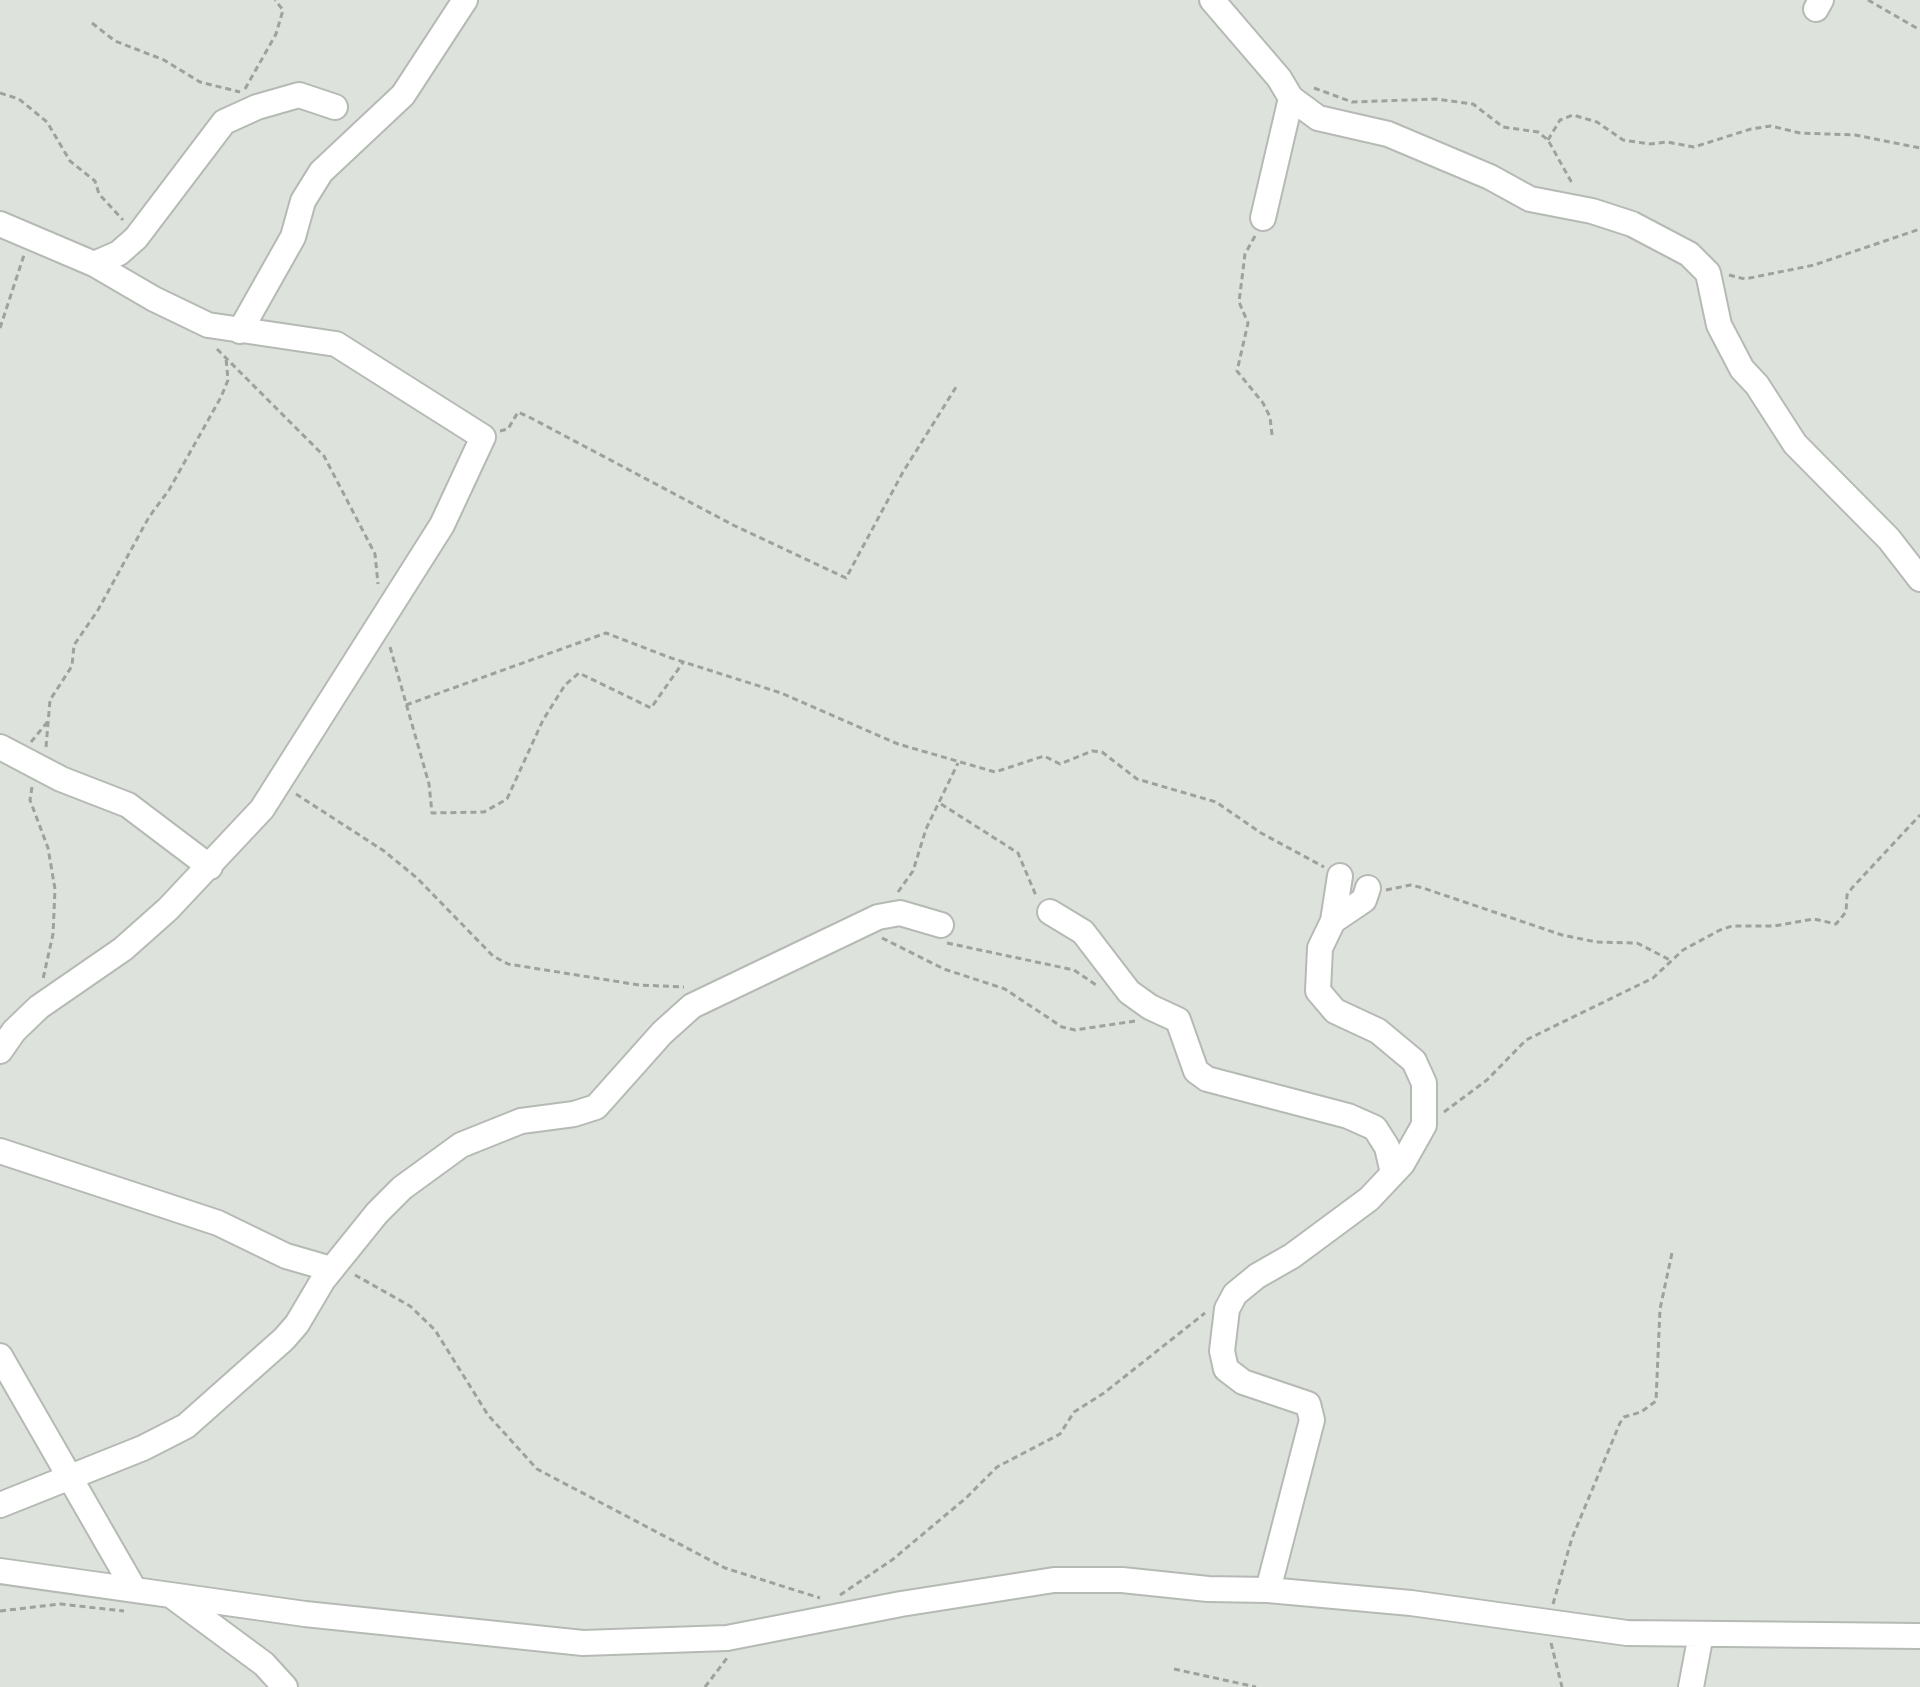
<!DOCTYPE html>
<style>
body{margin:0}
canvas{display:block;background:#dee2dc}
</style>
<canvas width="1920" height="1687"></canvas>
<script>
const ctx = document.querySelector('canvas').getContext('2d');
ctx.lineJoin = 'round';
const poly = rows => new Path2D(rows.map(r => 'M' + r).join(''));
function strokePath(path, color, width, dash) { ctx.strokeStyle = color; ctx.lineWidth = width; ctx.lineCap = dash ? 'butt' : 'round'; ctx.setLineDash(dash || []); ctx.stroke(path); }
const minor = poly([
 [1212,0,1279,78,1291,98,1318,118,1388,134,1490,177,1530,199,1592,211,1632,224,1689,254,1708,273,1719,325,1742,369,1757,385,1795,444,1889,539,1920,579],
 [1816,9,1821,0],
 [1263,218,1291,98],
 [0,224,94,264,154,299,208,325,336,344,483,437,442,525,262,809,168,909,123,949,39,1007,14,1031,0,1051],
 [94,264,119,253,136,238,224,122,257,107,299,95,335,107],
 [240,331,293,237,303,201,321,172,403,95,465,0],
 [0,747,61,779,128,805,210,867],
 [1050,912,1083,932,1129,992,1150,1007,1178,1020,1196,1071,1207,1079,1348,1116,1375,1128,1387,1147,1393,1173],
 [1333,921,1340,876],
 [0,1151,218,1223,286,1256,331,1269],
 [0,1356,134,1589],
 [0,1505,143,1448,186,1426,284,1339,297,1324,323,1280,377,1213,402,1188,461,1145,521,1121,574,1114,596,1107,662,1033,692,1006,878,917,900,913,941,925],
 [0,1571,305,1614,583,1643,727,1638,901,1604,1054,1580,1122,1580,1208,1589,1268,1590,1411,1603,1627,1633,1920,1636],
 [1268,1590,1312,1420,1308,1404,1243,1382,1226,1369,1222,1351,1227,1309,1235,1294,1257,1276,1292,1256,1369,1199,1402,1164,1424,1125,1424,1083,1414,1061,1378,1031,1335,1011,1318,991,1320,948,1333,921,1364,900,1368,888],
 [172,1596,264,1664,285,1687],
 [1691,1687,1701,1634]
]);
strokePath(minor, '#b5bab4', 28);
strokePath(poly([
 [1868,0,1920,30],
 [92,23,115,41,164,60,200,82,240,92],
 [1314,88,1352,102,1436,99,1473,104,1503,127,1538,132,1548,140,1573,185],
 [245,89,276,34,283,10,275,0],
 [0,93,19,99,47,122,70,161,95,181,99,194,123,220],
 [1548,140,1560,120,1573,115,1597,122,1623,140,1650,144,1667,142,1694,147,1751,129,1771,126,1800,133,1855,135,1920,148],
 [1255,236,1245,254,1239,302,1248,323,1237,371,1263,403,1270,417,1272,435],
 [1729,275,1745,279,1814,265,1920,229],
 [0,328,24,255],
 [217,349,324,456,375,554,378,584],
 [500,431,508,429,518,412,531,418,735,526,846,578,903,472,958,384],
 [390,647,429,784,432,813,484,812,507,799,543,720,565,685,579,673,651,708,684,661],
 [406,705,606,633,671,658,781,693,898,744,995,772,1044,756,1060,764,1092,751,1102,752,1137,779,1216,802,1261,833,1324,867],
 [31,742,49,720],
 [46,747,50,700,72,666,74,645,98,610,149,517,169,490,221,397,228,380,226,358],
 [32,787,30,800,48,848,55,889,53,934,43,979],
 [296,794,384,851,417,878,493,956,508,964,639,985,684,987],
 [941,804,1018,853,1037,898],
 [1386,890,1411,885,1423,888,1562,935,1596,942,1637,943,1672,961],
 [898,892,913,871,926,829,958,763],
 [882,938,944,969,1005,989,1062,1027,1075,1030,1135,1021],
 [947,943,1074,970,1096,985],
 [1444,1112,1487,1080,1526,1040,1653,978,1683,950,1720,930,1732,926,1774,926,1814,919,1836,924,1846,912,1847,895,1852,888,1920,815],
 [355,1275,410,1306,435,1330,488,1415,537,1469,725,1568,820,1598],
 [840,1595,892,1560,966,1498,997,1467,1060,1434,1074,1412,1104,1393,1205,1313],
 [1553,1604,1572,1538,1620,1423,1624,1417,1641,1412,1656,1401,1660,1309,1672,1253],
 [0,1611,60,1604,124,1611],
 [1551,1643,1562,1687],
 [1174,1669,1256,1687],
 [705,1687,727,1658]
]), '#9ea19c', 3, [6, 4]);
strokePath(minor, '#fff', 24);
</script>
